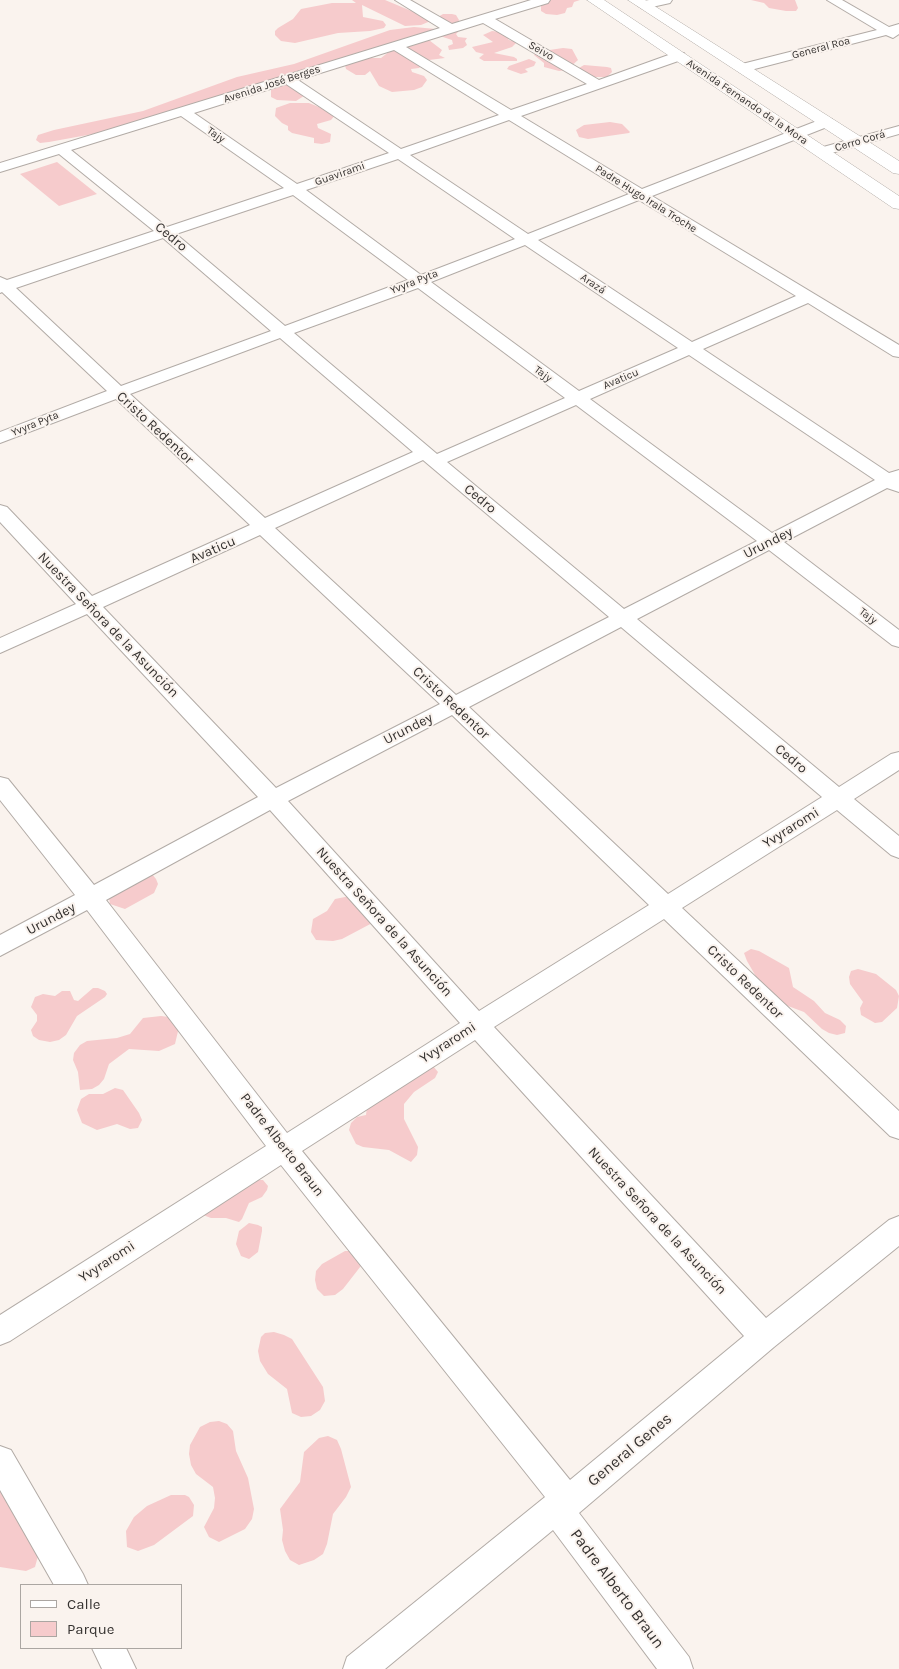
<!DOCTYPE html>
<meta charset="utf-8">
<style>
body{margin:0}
#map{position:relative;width:899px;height:1669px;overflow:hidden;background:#faf3ee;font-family:Karla,sans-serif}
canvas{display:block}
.legend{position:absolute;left:20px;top:1584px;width:162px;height:65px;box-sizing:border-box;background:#faf3ee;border:1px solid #aba6a2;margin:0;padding:6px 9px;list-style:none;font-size:15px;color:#353230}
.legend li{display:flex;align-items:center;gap:10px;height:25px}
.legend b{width:25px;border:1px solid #aba6a2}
</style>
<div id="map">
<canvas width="899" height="1669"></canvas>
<ul class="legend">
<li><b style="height:6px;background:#fff"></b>Calle</li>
<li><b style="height:14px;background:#f6cbcc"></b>Parque</li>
</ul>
</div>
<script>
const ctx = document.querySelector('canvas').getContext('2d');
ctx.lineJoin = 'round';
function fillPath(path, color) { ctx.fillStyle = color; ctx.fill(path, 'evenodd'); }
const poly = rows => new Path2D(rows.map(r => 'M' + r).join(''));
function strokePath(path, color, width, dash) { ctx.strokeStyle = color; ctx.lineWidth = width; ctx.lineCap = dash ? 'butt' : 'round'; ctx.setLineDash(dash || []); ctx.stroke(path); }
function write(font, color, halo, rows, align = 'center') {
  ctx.font = font + ' Karla,sans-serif'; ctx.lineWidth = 4; ctx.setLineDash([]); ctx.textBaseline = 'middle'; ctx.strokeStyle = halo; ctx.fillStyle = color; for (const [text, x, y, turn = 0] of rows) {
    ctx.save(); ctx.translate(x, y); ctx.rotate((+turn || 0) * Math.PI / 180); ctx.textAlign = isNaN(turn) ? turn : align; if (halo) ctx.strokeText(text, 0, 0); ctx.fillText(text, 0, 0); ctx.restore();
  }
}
fillPath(poly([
 [352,0,385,0,433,20,443,14,452,14,456,15,459,20,458,23,450,24,433,20,421,25,405,26,362,5,363,17,383,21,386,25,384,28,370,31,338,33,295,43,281,41,275,35,275,31,278,28,293,19,301,9,332,3,356,3],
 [537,0,580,0,574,2,572,7,567,8,565,13,557,15,546,14,541,11,541,6,536,2],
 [751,0,795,0,798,8,796,11,786,11,769,8,764,3],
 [414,27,436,29,425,37,442,50,439,55,445,58,429,60,413,57,408,58,414,59,423,65,419,68,411,69,412,72,424,76,427,80,422,87,414,90,392,92,379,86,370,71,365,75,356,75,346,69,345,65,365,58,381,58,394,48,415,45,413,41,104,132,49,142,40,143,36,140,38,135,54,130,143,111,237,77,294,64,390,30],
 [455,31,458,32,456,34,458,37,467,38,465,41,467,45,463,48,449,50,448,46,453,44,452,40,440,36],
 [492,31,500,32,510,37,508,39,509,40,517,42,512,47,494,53,514,57,517,59,517,61,484,61,479,58,484,54,476,52,472,47,493,42,483,35],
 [563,48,572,49,578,60,567,70,559,71,544,67,544,63,534,55,536,52],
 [529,59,536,62,534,66,525,69,528,72,521,74,507,69,509,66],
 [584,65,607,67,611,68,612,72,607,77,589,77,579,68],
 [285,85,294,85,307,94,296,101,277,100,271,97,271,90],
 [290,103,309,103,336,114,331,120,317,124,318,128,331,134,330,142,322,144,314,143,314,138,292,133,288,130,288,126,282,123,275,116,276,108],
 [610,122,622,124,630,132,629,133,588,139,579,137,576,130,584,125],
 [57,162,97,194,59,206,20,174],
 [152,874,156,879,158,884,154,893,125,909,110,904,109,898],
 [350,896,376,921,342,939,333,941,316,940,311,932,313,919,327,911,335,899],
 [751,949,759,951,789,968,793,987,814,1001,825,1013,840,1020,846,1026,845,1033,837,1035,829,1033,822,1029,804,1012,780,1003,758,980,747,961,744,953],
 [858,969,876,974,896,990,899,996,897,1008,882,1022,875,1023,861,1015,860,1008,863,1002,850,984,849,977,851,971],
 [93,988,98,988,105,991,107,994,105,997,77,1016,66,1035,59,1040,50,1042,39,1040,33,1036,31,1030,37,1021,37,1015,31,1007,35,997,43,994,55,996,62,991,70,991,74,1000,78,1001],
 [161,1016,169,1017,179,1027,175,1044,159,1051,129,1049,109,1064,104,1079,99,1085,92,1089,80,1090,78,1072,73,1060,74,1053,80,1045,87,1041,117,1038,130,1034,143,1018],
 [433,1066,438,1072,435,1078,414,1092,404,1104,404,1119,418,1147,417,1155,411,1162,389,1150,363,1147,356,1144,349,1130,351,1123,357,1117,366,1115,367,1107],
 [115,1088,123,1090,139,1113,142,1120,138,1128,130,1129,117,1124,97,1130,82,1123,77,1110,81,1099,89,1094,103,1094],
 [250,1180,263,1180,268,1186,267,1190,262,1197,249,1203,242,1219,239,1222,226,1218,211,1218,203,1215],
 [249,1223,258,1225,262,1227,262,1231,258,1252,249,1259,241,1256,236,1244,239,1231],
 [345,1251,354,1251,364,1262,343,1289,335,1295,324,1296,317,1289,315,1280,316,1271,322,1264],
 [274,1332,284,1335,292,1339,323,1387,325,1401,320,1410,311,1416,301,1417,292,1413,287,1389,268,1374,260,1361,258,1351,261,1337,265,1333],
 [219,1421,227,1424,233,1431,236,1451,248,1478,254,1509,252,1519,245,1529,219,1542,209,1537,204,1527,214,1508,215,1498,213,1487,196,1474,191,1465,189,1454,190,1445,200,1427,210,1422],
 [328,1436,337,1440,341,1449,351,1487,346,1497,333,1514,327,1544,323,1554,314,1560,299,1565,290,1560,285,1551,282,1540,283,1530,280,1509,300,1482,304,1452,319,1438],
 [0,1490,4,1495,38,1556,35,1567,26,1571,0,1567],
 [171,1495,185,1495,189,1497,194,1505,193,1516,154,1545,138,1551,127,1547,126,1531,134,1517,147,1506]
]), '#f6cbcc');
const minor = poly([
 [395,0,410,0,452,24,531,0,550,0,548,3,495,19,599,80,674,53,684,53,685,56,684,59,521,116,642,189,822,119,832,119,834,122,832,125,652,196,899,345,899,357,893,356,808,303,703,349,889,473,899,470,899,492,887,488,784,542,899,630,899,647,892,645,769,550,637,619,839,787,891,754,899,752,899,770,854,799,899,836,899,858,891,855,837,810,682,908,899,1111,899,1139,890,1136,664,919,494,1027,766,1318,889,1220,899,1216,899,1246,774,1347,579,1513,689,1657,693,1669,657,1669,553,1530,385,1669,343,1669,347,1657,545,1497,281,1165,10,1341,0,1345,0,1315,266,1146,87,910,0,956,0,935,75,895,0,800,0,777,8,779,94,885,258,797,87,614,0,653,0,638,76,604,0,522,0,505,7,507,92,596,250,525,116,399,0,443,0,432,107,391,2,292,0,293,0,277,7,280,154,231,59,154,0,172,0,163,440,28,395,0],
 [483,23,587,84,511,110,406,47,483,23],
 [394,50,499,115,401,149,298,80,394,50],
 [286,84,389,153,297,184,194,113,286,84],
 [181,116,284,188,167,227,71,150,181,116],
 [509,120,629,194,528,234,410,155,509,120],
 [398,159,515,239,421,275,306,190,398,159],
 [293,195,408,280,285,326,176,234,293,195],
 [639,200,796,296,692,342,538,240,639,200],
 [163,238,271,331,121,386,16,288,163,238],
 [525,245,678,348,579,391,431,282,525,245],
 [418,288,565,398,437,454,294,333,418,288],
 [280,338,413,452,265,518,130,394,280,338],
 [689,355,875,480,772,533,590,399,689,355],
 [576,405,757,541,624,609,447,462,576,405],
 [423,460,609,617,456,695,275,528,423,460],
 [260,535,440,704,276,788,103,607,260,535],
 [621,627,822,797,668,894,469,707,621,627],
 [452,715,649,905,479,1011,288,801,452,715],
 [270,810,460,1023,287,1133,106,900,270,810],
 [475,1040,744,1336,570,1480,302,1151,475,1040],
 [649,0,672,0,670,3,643,9,637,5,639,2,649,0],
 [827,0,842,0,889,27,899,24,899,34,893,38,886,35,743,72,738,71,737,68,738,65,877,30,827,0],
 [899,126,899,134,821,156,814,152,816,149,899,126],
 [0,1446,11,1450,83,1574,88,1585,54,1585,0,1490,0,1446],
 [92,1648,126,1648,136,1669,102,1669,92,1648]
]);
const major = poly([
 [587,0,604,0,899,196,899,209,893,208,587,0],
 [628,0,645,0,899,161,899,174,893,173,628,0]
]);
strokePath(minor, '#b2aba6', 2);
strokePath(major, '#b2aba6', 1);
fillPath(minor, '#fff');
fillPath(major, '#fff');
write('11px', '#353230', '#faf3ee', [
 ["General Roa",821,48,-15],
 ["Seivo",541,51,30],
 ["Avenida José Berges",272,84,-18],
 ["Avenida Fernando de la Mora",747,102,34],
 ["Tajy",216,135,35],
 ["Cerro Corá",860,141,-16],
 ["Guavirami",340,174,-19],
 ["Padre Hugo Irala Troche",646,199,32],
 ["Yvyra Pyta",414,282,-21],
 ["Arazá",593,284,34],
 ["Tajy",543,374,36],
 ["Avaticu",621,379,-23],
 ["Yvyra Pyta",35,424,-22],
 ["Tajy",868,616,37]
]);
write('14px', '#353230', '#faf3ee', [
 ["Cedro",171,237,40],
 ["Cristo Redentor",155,428,43],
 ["Cedro",480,499,40],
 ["Urundey",768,543,-27],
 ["Avaticu",213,550,-24],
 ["Nuestra Señora de la Asunción",108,625,46],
 ["Cristo Redentor",451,703,43],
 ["Urundey",408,729,-27],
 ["Cedro",791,759,40],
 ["Yvyraromi",791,828,-32],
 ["Urundey",51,919,-28],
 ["Nuestra Señora de la Asunción",384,922,48],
 ["Cristo Redentor",745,982,44],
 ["Yvyraromi",448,1043,-33],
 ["Padre Alberto Braun",282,1145,52],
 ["Nuestra Señora de la Asunción",657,1221,47],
 ["Yvyraromi",107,1262,-33]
]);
write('16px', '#353230', '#faf3ee', [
 ["General Genes",630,1450,-40],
 ["Padre Alberto Braun",617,1589,53]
]);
</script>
